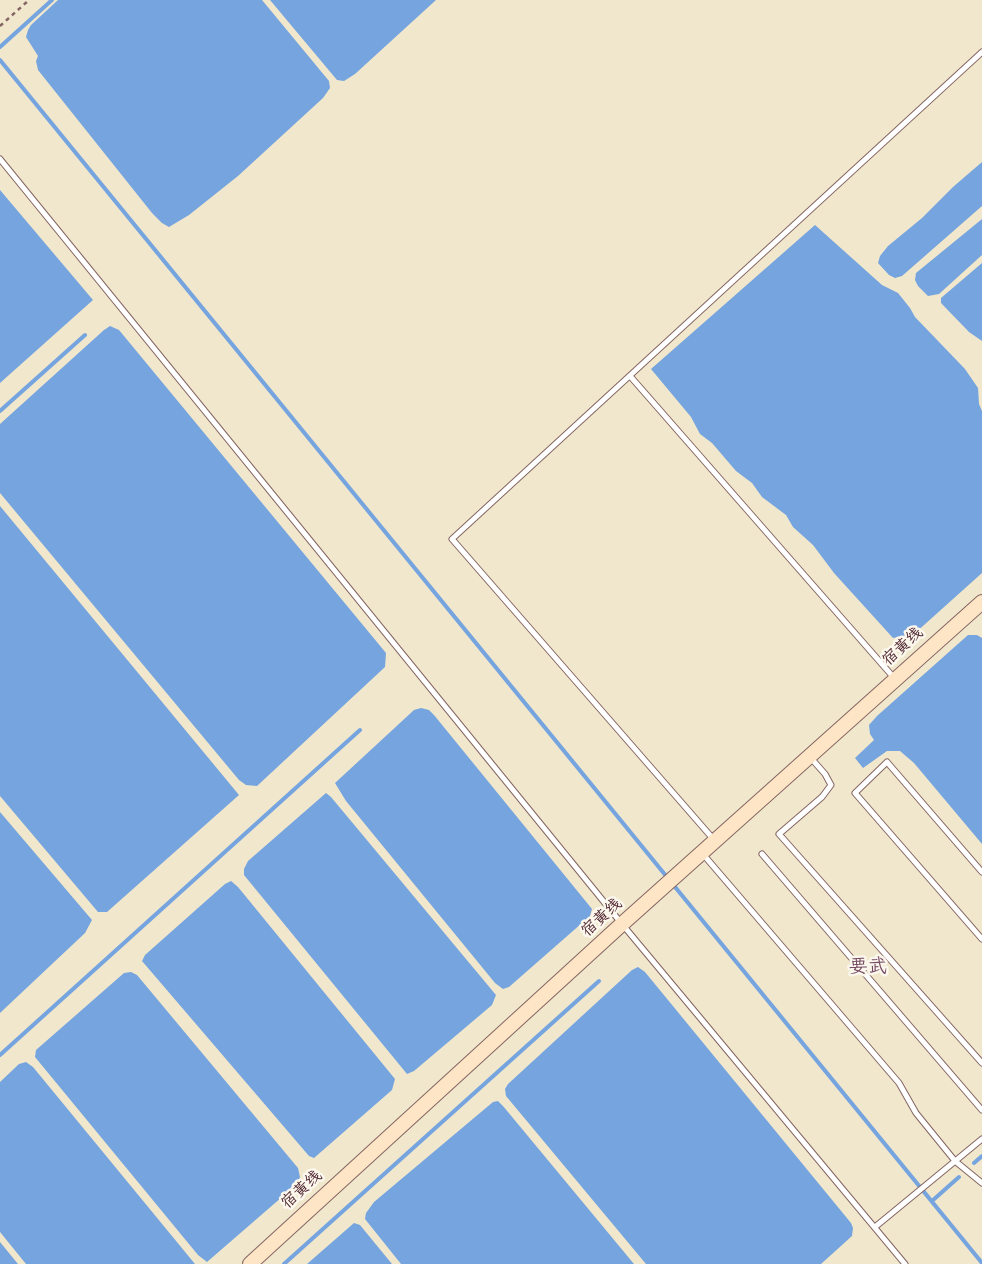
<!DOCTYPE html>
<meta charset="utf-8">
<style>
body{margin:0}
canvas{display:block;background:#f0e7cc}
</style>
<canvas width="982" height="1264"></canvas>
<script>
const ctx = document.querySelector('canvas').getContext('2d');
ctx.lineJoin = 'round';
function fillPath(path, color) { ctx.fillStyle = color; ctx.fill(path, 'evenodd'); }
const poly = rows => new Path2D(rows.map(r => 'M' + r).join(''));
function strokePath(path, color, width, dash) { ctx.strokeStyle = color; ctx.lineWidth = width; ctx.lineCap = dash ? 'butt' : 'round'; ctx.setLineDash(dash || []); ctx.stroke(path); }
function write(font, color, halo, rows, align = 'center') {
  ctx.font = font + ' "Gochi Hand","LXGW WenKai TC",sans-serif'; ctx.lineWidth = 5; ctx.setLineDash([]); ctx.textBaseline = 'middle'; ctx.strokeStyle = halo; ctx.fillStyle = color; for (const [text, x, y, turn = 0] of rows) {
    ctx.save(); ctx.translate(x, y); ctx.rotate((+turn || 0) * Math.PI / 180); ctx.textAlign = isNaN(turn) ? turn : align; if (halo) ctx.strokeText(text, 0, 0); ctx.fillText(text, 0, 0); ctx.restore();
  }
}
fillPath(poly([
 [58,0,262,0,329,81,330,88,323,98,238,176,189,215,169,227,162,223,152,213,38,70,36,61,38,56,26,37,28,30,31,25],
 [270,0,436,0,355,74,344,81,337,80],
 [982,162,982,206,902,276,895,278,889,275,878,263,880,256,888,246,922,218,953,187],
 [0,190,93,300,0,383],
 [982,219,982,255,939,294,928,296,918,286,915,280,916,273],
 [815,225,882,285,898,293,910,308,915,317,965,369,978,388,979,404,982,411,982,573,914,634,893,638,834,573,813,545,793,527,786,515,762,497,752,483,736,471,712,443,700,434,691,417,651,369],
 [982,263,982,341,969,332,941,303,941,298],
 [110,326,119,330,386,653,385,667,257,786,246,785,239,780,0,493,0,424,104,330],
 [0,506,239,795,107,912,98,912,0,796],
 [968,635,977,635,982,638,982,844,914,763,900,751,887,751,863,768,855,758,874,740,870,734,869,725,877,716],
 [421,708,429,710,434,715,592,909,590,916,509,987,503,989,495,983,346,801,335,783,414,710],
 [326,793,331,797,496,995,492,1005,414,1071,407,1074,244,875,244,869,248,861],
 [0,812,92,920,85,933,0,1013],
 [231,881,238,887,395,1079,392,1090,314,1158,309,1156,142,961,145,955,225,884],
 [638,967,645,972,851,1223,853,1228,852,1236,821,1264,646,1264,506,1096,505,1089,508,1084,632,970],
 [131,972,137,975,298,1168,300,1177,297,1184,207,1262,198,1255,35,1057,36,1050,124,973],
 [26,1062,33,1067,195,1264,26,1264,0,1232,0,1082,19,1064],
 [498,1101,503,1106,634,1264,401,1264,365,1219,366,1213,374,1202,493,1102],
 [354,1223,360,1225,392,1264,307,1264],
 [0,1242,18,1264,0,1264]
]), '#76a4df');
strokePath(poly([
 [0,47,52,0],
 [0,60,982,1263],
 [0,411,85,335],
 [0,1055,360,730],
 [974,1163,982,1156],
 [932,1201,959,1177],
 [284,1264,599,981]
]), '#76a4df', 4);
const service = poly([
 [0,159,622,924,905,1264],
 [630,376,895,679],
 [810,757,825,774,831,785,822,797,779,834,982,1063],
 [715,841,452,539,982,52],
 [702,853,899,1083,916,1113,955,1161,982,1183],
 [762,854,982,1110],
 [982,872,887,762,855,793,982,939],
 [875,1227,982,1139]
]);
const secondary = poly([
 [250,1264,622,924,982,602]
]);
strokePath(service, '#846563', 7);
strokePath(secondary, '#846563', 16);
strokePath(poly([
 [0,26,29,0]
]), '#846563', 2.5, [4, 4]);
strokePath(service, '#fff', 5);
strokePath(secondary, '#fee5c5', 14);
write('16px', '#4a1f2b', '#fbf7ec', [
 ["宿黄线",904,648,-42],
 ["宿黄线",603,919,-42],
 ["宿黄线",303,1191,-42]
]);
write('19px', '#764a64', '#fbf7ec', [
 ["要武",868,969]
]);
</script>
